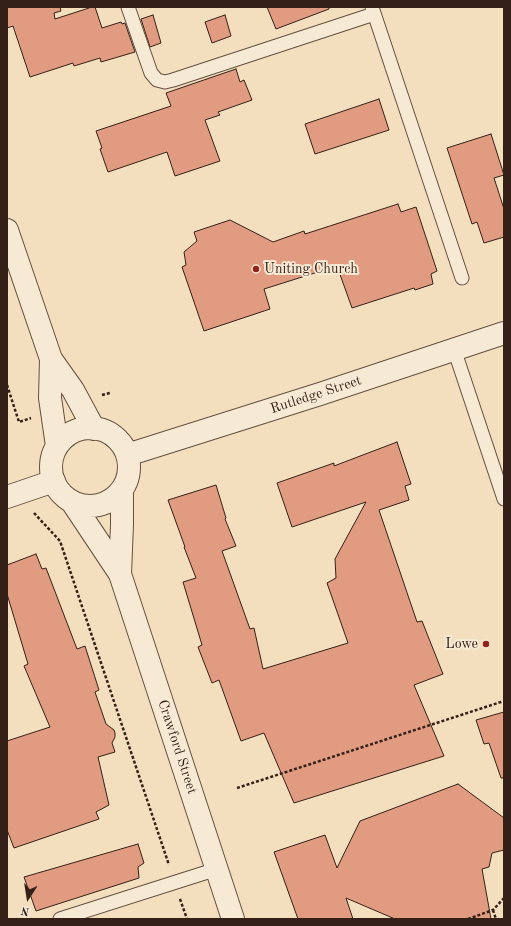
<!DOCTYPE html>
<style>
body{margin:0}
#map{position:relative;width:511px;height:926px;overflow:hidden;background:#f3dfbe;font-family:"Old Standard TT",serif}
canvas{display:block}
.frame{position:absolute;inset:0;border:8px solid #342016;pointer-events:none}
.north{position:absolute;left:8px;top:878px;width:40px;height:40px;-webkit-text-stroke:3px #f7ead5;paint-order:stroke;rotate:192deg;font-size:11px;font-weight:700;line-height:16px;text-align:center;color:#342016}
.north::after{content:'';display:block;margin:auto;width:14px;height:18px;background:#342016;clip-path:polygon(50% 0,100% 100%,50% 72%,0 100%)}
</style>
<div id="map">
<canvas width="511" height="926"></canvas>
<div class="frame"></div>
<div class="north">N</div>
</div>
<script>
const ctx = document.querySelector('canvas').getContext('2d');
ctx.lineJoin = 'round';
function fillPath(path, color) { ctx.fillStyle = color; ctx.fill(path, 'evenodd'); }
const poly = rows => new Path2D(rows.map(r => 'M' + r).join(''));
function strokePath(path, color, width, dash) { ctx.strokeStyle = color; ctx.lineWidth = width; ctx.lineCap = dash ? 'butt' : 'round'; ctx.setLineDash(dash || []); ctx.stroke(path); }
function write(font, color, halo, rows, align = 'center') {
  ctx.font = font + ' "Old Standard TT",serif'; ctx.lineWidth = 4; ctx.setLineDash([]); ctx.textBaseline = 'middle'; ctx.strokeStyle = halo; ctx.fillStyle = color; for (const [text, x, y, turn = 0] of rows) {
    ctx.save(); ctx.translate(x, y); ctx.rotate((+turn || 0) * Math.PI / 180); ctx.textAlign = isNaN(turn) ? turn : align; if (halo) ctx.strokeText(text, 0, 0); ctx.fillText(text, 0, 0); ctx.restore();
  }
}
const building = poly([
 [7,7,60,7,61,11,54,13,55,19,92,7,95,7,102,28,121,22,122,24,125,23,135,52,101,62,100,58,74,66,73,63,30,77,13,26,7,28,7,7],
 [267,7,329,7,329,9,276,29,267,7],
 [153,15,161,43,150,47,141,19,153,15],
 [225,15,231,36,212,43,205,22,225,15],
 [236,69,240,82,244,80,252,100,218,112,220,115,205,120,220,161,175,176,167,152,108,172,100,149,102,148,96,131,171,106,166,93,236,69],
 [379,99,389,130,315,154,305,124,379,99],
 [491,134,504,175,494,178,504,209,504,237,484,243,477,222,472,224,447,148,491,134],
 [398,204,401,212,416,207,437,271,431,274,433,284,415,290,414,288,352,308,337,266,264,289,270,309,204,331,182,267,186,265,184,252,197,241,194,232,230,220,273,242,304,231,305,234,398,204],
 [397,442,411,484,405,486,409,500,379,510,417,622,422,621,443,674,414,685,444,756,294,803,264,733,241,741,219,680,212,683,198,647,202,645,183,582,196,578,184,547,185,547,168,500,216,485,226,518,225,519,236,546,222,551,250,629,254,628,263,669,348,643,327,583,336,578,335,559,366,502,292,527,277,483,334,463,334,466,397,442],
 [36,554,42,569,46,568,77,649,85,646,99,690,95,692,106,724,114,730,115,733,115,737,112,743,115,752,98,757,109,805,96,812,99,819,14,848,7,830,7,741,50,727,24,666,28,664,7,594,7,565,36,554],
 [504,712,504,778,501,778,489,743,484,744,476,720,504,712],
 [458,784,504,818,504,850,492,853,489,867,482,869,491,919,395,919,346,898,353,919,298,919,274,852,325,835,337,868,360,821,458,784],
 [138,844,144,863,138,867,139,878,36,911,24,877,138,844]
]);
fillPath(building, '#e09b81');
strokePath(building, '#342016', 1);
const service = poly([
 [128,7,151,73,157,80,165,82,173,80,374,14],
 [372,7,462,278],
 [454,349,504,499],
 [60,919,217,869]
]);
const minor = poly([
 [7,497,54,481]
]);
const tertiary = poly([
 [7,230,51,359,73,390,94,429],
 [51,359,50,398,57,446],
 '51 467a39 39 0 1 1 78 0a39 39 0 1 1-78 0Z',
 [127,455,320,394,504,333],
 [72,502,120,574,233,919],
 [120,574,122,524,122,490]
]);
strokePath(service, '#645040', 15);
strokePath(minor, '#645040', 24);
strokePath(tertiary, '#645040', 24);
strokePath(poly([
 [7,385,19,422,31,418],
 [102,395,110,393],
 [34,513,60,541,169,865],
 [237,788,504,701],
 [180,899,187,919],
 [493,910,496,919],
 [468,919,493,910,504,898]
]), '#342016', 2.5, [3, 2]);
strokePath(service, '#f7ead5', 13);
strokePath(minor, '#f7ead5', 22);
strokePath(tertiary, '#f7ead5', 22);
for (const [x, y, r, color] of [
 [256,269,4,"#8f2418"],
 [486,644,4,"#8f2418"]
]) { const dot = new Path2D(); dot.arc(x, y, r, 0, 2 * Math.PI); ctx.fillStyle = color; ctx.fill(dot); strokePath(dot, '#f7ead5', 1.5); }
write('14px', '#342016', '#f7ead5', [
 ["Uniting Church",264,269],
 ["Lowe",478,644,"right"]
], 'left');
write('14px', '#342016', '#f7ead5', [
 ["Rutledge Street",316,395,-18],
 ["Crawford Street",177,747,72]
]);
</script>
